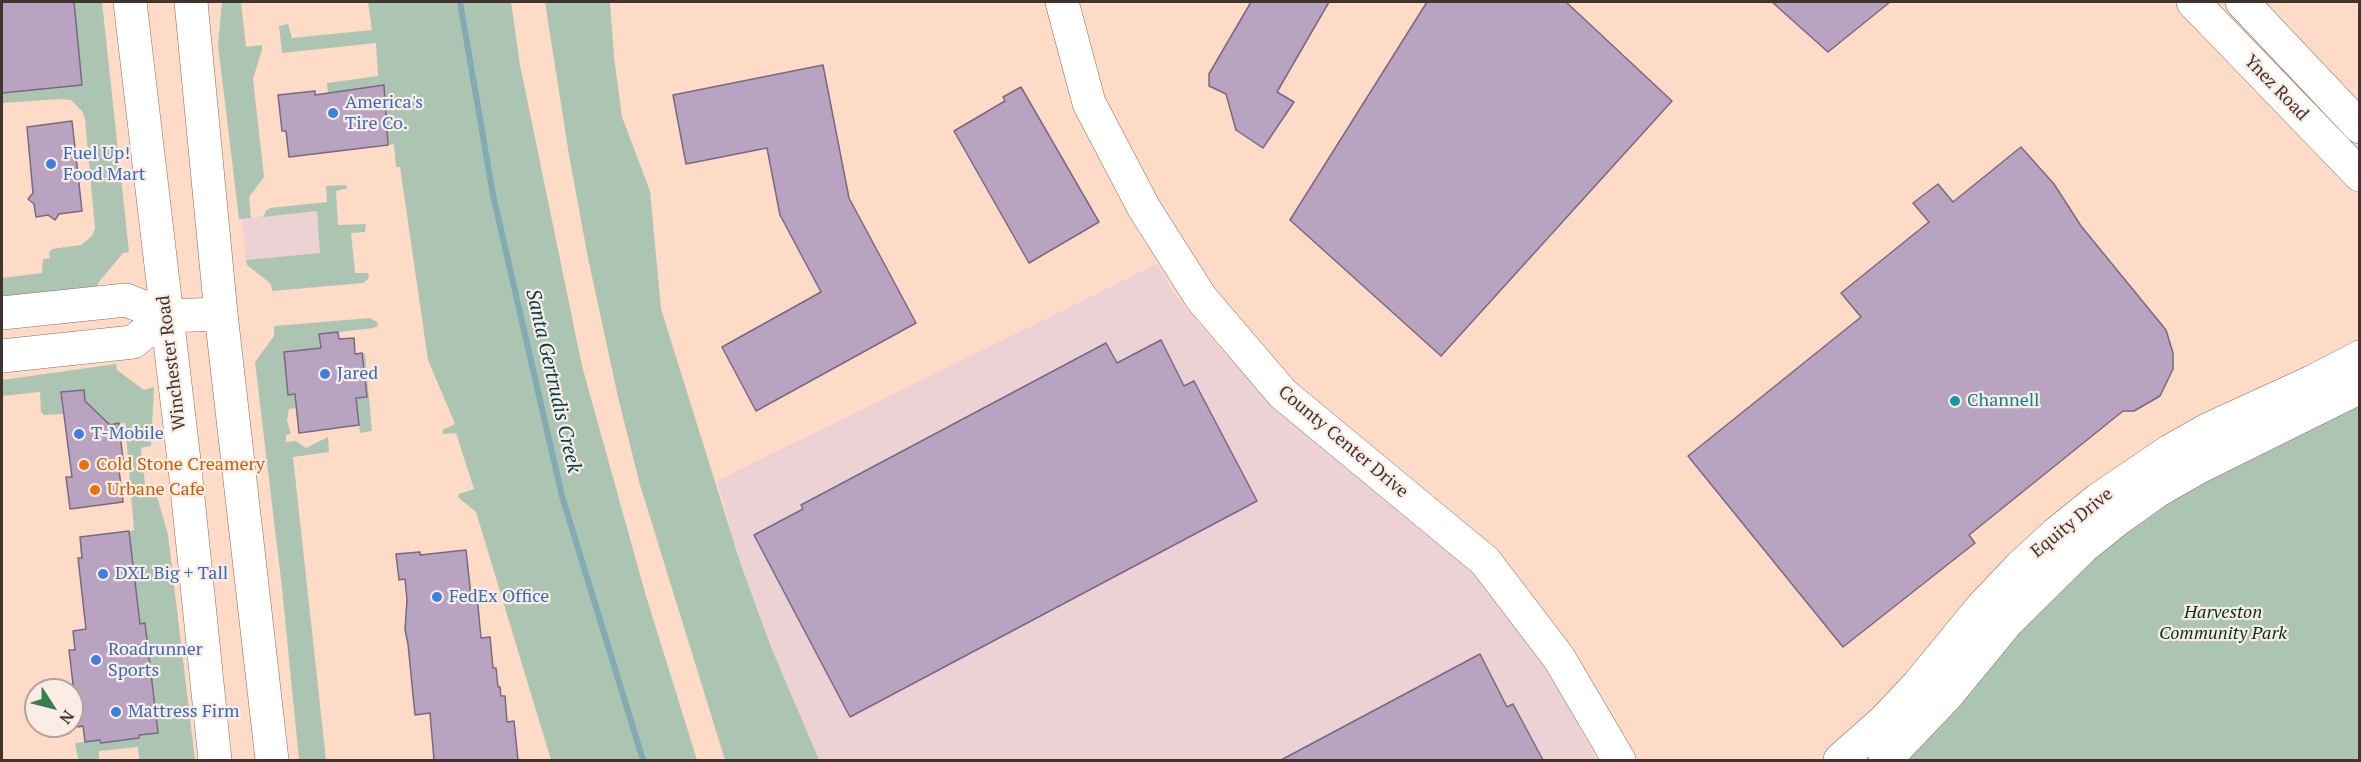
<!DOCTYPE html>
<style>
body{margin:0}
#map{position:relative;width:2361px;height:762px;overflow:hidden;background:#fedbc7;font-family:"PT Serif",serif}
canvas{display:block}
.frame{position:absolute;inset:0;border:3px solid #41342c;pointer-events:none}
.north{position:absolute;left:24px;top:678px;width:60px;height:60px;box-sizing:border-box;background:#fbede5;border:2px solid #b1a39b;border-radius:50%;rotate:126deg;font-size:16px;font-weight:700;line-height:24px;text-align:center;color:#41342c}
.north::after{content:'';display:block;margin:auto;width:21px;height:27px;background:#347f4d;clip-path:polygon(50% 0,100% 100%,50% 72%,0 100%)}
</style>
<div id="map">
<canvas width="2361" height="762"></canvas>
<div class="frame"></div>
<div class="north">N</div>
</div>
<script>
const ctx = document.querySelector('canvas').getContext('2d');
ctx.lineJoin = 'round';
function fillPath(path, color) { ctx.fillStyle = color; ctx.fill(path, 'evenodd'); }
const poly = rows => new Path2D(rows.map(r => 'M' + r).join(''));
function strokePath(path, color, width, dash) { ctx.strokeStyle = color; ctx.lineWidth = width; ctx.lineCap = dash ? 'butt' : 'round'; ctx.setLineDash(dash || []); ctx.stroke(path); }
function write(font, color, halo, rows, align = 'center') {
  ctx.font = font + ' "PT Serif",serif'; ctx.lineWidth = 4.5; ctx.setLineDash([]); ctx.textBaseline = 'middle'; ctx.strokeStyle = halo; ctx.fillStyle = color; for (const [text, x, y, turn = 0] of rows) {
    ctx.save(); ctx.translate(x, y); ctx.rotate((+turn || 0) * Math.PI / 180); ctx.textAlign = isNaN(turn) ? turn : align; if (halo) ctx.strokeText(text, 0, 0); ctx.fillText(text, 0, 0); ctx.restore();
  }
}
fillPath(poly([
 [317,211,320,253,246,260,242,219],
 [1157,264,1173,292,1222,351,1281,407,1443,539,1498,600,1551,674,1597,760,819,760,771,647,741,565,717,481]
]), '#ecd1d5');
fillPath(poly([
 [74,2,102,2,129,252,123,253,98,283,98,291,2,300,2,278,42,273,43,259,50,258,49,252,52,249,81,245,92,236,95,228,85,119,82,111,71,100,61,99,2,103,2,93,82,85],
 [222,2,241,2,246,47,262,45,262,50,253,79,264,177,249,197,251,218,242,219,239,219,218,45],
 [368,2,511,2,520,65,582,366,646,596,697,760,551,760,476,512,458,497,459,494,474,489,456,433,443,434,442,430,455,424,428,360,400,167,396,167,394,144,388,145,384,85,328,93,327,83,378,76,376,43,282,53,279,26,288,24,292,38,372,30],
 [545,2,610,2,614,57,622,117,650,191,661,309,741,565,771,647,819,760,725,760,640,485,618,397,588,258,569,155],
 [345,185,348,188,336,191,338,225,366,224,365,232,351,233,355,273,368,273,369,278,363,283,272,291,271,284,247,265,246,260,320,253,317,211,263,217,266,211,270,208,327,202,326,186],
 [370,318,377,322,378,326,374,328,320,334,321,348,284,352,288,395,295,394,296,408,289,409,287,420,291,434,286,435,286,442,296,441,306,448,328,437,329,452,293,457,326,760,299,760,282,588,255,362,274,336,274,326],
 [362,353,365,354,372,431,360,433,356,398,367,397],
 [116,364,117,370,144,390,154,387,151,446,141,448,146,493,156,493,168,535,195,760,139,760,138,747,99,751,99,760,81,760,78,758,75,743,100,740,101,743,139,738,139,735,158,732,145,624,140,624,129,532,134,530,125,423,110,425,61,392,63,414,44,415,41,412,40,392,2,396,2,380],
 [2359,401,2359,760,1898,760,2018,623,2163,499]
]), '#acc5b3');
strokePath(poly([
 [460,2,493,195,562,496,643,760]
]), '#82abb4', 6);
const building = poly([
 [2,2,74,2,82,85,2,93,2,2],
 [1251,2,1329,2,1277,92,1294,102,1263,148,1236,130,1226,94,1209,86,1209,74,1251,2],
 [1427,2,1566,2,1672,101,1441,356,1290,220,1427,2],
 [1772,2,1890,2,1828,52,1772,2],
 [823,65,849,198,916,323,756,411,722,347,821,292,780,215,767,148,686,164,673,95,823,65],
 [384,85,388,145,289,157,286,131,282,131,278,95,315,91,315,95,384,85],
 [1021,87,1099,222,1029,263,954,131,1005,101,1003,97,1021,87],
 [72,121,82,211,59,214,55,220,48,215,36,217,34,204,28,199,33,193,27,127,72,121],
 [2021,147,2054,184,2081,226,2166,330,2173,353,2173,369,2160,396,2134,411,2123,411,1969,535,1975,543,1843,647,1688,456,1861,317,1841,293,1929,222,1913,203,1938,184,1953,202,2021,147],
 [338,332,339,339,354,338,355,354,362,353,367,397,356,398,359,425,299,433,295,394,288,395,284,352,321,348,319,334,338,332],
 [1161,340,1184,386,1194,381,1257,501,850,717,754,535,803,509,801,505,1106,343,1117,363,1161,340],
 [84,390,85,401,110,425,119,423,124,469,119,470,123,502,70,509,66,477,72,477,61,392,84,390],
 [129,531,140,624,145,623,158,733,139,735,139,738,101,743,100,740,85,742,83,726,78,727,69,650,75,650,73,631,86,629,78,558,82,558,80,537,129,531],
 [466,550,471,596,477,596,481,638,490,637,493,668,496,668,498,687,500,687,501,696,505,696,507,722,514,721,518,760,434,760,430,713,415,715,408,644,405,629,407,600,405,579,399,580,396,554,420,552,420,555,466,550],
 [1480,654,1507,707,1513,704,1543,760,1281,760,1480,654]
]);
fillPath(building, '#b8a4c1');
strokePath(building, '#7a6782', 1.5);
const secondary = poly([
 [1062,2,1089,103,1144,208,1201,298,1283,394,1485,561,1559,658,1619,760],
 [2193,2,2360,175],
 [2242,2,2360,127],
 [2,313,126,300,166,316,221,314],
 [2,356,133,342,166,316],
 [1840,760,1885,720,1918,685,1982,607,2020,567,2057,533,2099,499,2170,451,2207,430,2314,381,2360,357],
 [1885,760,1947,695,2007,622,2083,547,2119,518,2157,491,2197,468,2360,387]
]);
const primary = poly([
 [130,2,185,469,215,760],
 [191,2,221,314,272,760]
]);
strokePath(secondary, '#8a6c5a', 34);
strokePath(primary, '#8a6c5a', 34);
strokePath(secondary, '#fff', 33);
strokePath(primary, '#fff', 33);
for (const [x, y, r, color] of [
 [333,113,6,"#3f7fe0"],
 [51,164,6,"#3f7fe0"],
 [325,374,6,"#3f7fe0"],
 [1955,401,6,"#0f9aa8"],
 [79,434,6,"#3f7fe0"],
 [84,465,6,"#e8710a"],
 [95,490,6,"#e8710a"],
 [103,574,6,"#3f7fe0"],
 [437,597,6,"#3f7fe0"],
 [96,660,6,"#3f7fe0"],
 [116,712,6,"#3f7fe0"]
]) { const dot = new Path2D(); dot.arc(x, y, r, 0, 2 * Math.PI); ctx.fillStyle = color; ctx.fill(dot); strokePath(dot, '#fbede5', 2); }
write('18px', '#41342c', '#fbede5', [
 ["Ynez Road",2276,88,46],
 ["Winchester Road",172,363,-97],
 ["County Center Drive",1343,442,40],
 ["Equity Drive",2072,523,-39]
]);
write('18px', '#366cbe', '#fbede5', [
 ["America's",345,103],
 ["Tire Co.",345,124],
 ["Fuel Up!",63,154],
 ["Food Mart",63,175],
 ["Jared",337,374],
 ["T-Mobile",91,434],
 ["DXL Big + Tall",115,574],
 ["FedEx Office",449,597],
 ["Roadrunner",108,650],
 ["Sports",108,671],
 ["Mattress Firm",128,712]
], 'left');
write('18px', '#0d838f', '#fbede5', [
 ["Channell",1967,401]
], 'left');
write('18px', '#c56008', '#fbede5', [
 ["Cold Stone Creamery",96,465],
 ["Urbane Cafe",107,490]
], 'left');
write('italic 18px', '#00371a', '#fbede5', [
 ["Harveston",2223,613],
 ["Community Park",2223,634]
]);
write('italic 20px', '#00424c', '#fbede5', [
 ["Santa Gertrudis Creek",553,381,77]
]);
</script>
